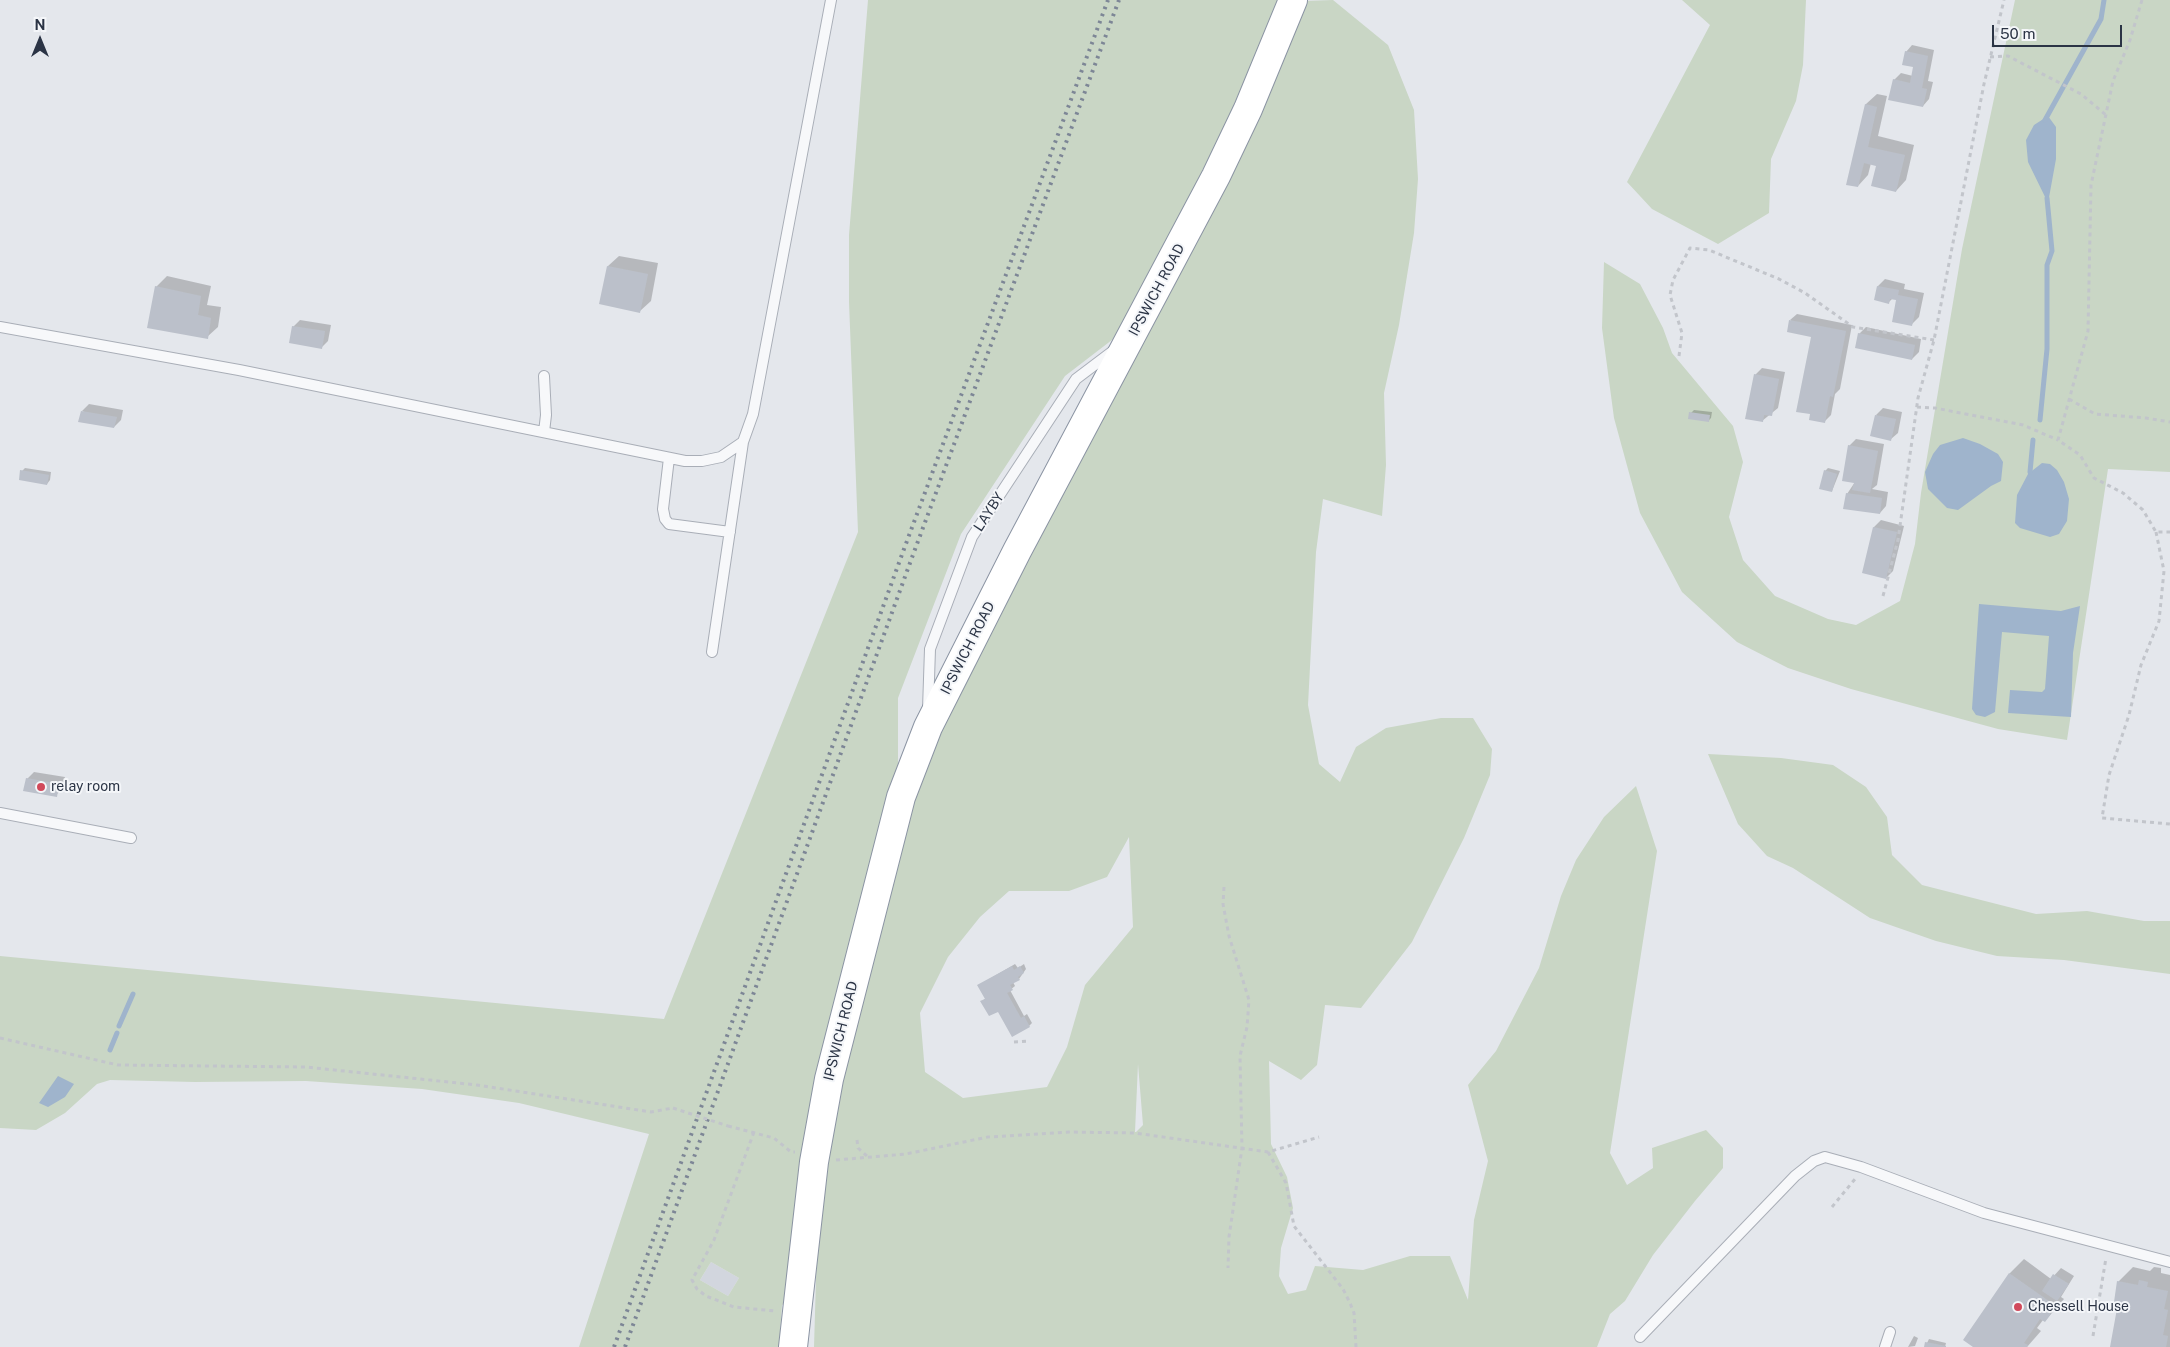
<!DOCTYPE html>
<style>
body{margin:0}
#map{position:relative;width:2170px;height:1347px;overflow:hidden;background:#e4e7ec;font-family:"Public Sans",sans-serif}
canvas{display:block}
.north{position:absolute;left:15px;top:15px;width:50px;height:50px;-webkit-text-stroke:4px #f4f6f9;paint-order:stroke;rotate:0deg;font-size:14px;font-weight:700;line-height:20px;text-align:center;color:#2b3445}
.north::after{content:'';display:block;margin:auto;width:18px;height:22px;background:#2b3445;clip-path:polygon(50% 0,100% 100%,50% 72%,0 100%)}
.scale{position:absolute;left:1992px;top:25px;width:130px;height:22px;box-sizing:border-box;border:2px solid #2b3445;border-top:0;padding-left:6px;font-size:15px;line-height:18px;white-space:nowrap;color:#2b3445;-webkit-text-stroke:4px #f4f6f9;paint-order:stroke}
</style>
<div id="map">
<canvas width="2170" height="1347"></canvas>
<div class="north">N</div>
<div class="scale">50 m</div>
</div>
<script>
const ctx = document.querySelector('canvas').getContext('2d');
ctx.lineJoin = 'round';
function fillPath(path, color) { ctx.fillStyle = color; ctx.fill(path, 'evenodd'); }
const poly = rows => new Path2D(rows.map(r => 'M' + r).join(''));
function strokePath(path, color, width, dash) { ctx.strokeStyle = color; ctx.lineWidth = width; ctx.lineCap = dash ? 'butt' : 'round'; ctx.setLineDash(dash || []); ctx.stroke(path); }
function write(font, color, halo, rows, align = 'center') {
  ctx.font = font + ' "Public Sans",sans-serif'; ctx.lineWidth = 4; ctx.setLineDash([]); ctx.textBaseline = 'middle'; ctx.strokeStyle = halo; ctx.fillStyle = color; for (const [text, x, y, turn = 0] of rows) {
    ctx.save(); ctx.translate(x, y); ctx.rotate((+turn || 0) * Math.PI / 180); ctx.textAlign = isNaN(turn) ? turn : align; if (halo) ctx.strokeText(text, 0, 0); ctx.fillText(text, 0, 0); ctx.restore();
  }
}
fillPath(poly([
 [711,1262,739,1278,728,1296,700,1280]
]), '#d2d6de');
fillPath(poly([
 [868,0,1278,0,1234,108,1121,333,1065,376,961,534,898,698,898,777,787,1302,782,1305,779,1347,579,1347,649,1134,519,1103,422,1089,306,1081,195,1082,110,1080,97,1084,65,1113,36,1130,0,1128,0,956,664,1019,858,532,849,302,849,235],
 [711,1262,739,1278,728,1296,700,1280],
 [1333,0,1388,45,1414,110,1418,179,1414,233,1399,325,1384,393,1386,465,1382,516,1323,499,1316,552,1308,705,1319,764,1340,782,1356,747,1386,728,1441,718,1473,718,1492,749,1490,775,1464,838,1412,942,1361,1008,1325,1005,1317,1065,1301,1080,1269,1061,1271,1144,1287,1177,1293,1208,1281,1248,1279,1276,1288,1294,1306,1290,1315,1266,1363,1270,1410,1256,1450,1256,1468,1300,1474,1220,1488,1161,1468,1085,1496,1051,1539,968,1561,896,1576,860,1604,817,1636,786,1657,851,1610,1153,1627,1185,1653,1168,1652,1148,1706,1130,1723,1148,1723,1168,1695,1201,1653,1255,1625,1301,1610,1314,1597,1347,814,1347,817,1246,826,1148,916,779,1304,1],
 [1129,837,1133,927,1085,985,1067,1047,1047,1087,963,1098,925,1072,920,1013,948,957,980,917,1009,891,1069,891,1107,877],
 [1138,1064,1143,1125,1136,1132,1135,1132],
 [1682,0,1806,0,1803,65,1796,101,1771,159,1769,213,1718,244,1652,209,1627,182,1710,25],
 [2015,0,2170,0,2170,472,2108,469,2067,740,1998,729,1851,689,1788,668,1737,642,1682,592,1640,513,1614,418,1602,328,1604,262,1640,284,1663,328,1672,353,1733,426,1743,462,1729,517,1743,560,1775,596,1828,619,1856,625,1900,601,1915,544,1921,493,1962,249],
 [1708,754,1781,758,1833,765,1866,787,1887,817,1892,855,1922,885,2036,914,2087,911,2144,921,2170,921,2170,974,2064,960,1997,956,1936,941,1870,918,1793,868,1767,856,1738,824]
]), '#c9d6c5');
fillPath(poly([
 [2048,116,2056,127,2056,159,2048,203,2028,162,2026,140,2034,125],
 [1963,438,1980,444,1998,454,2003,462,2001,481,1991,486,1958,510,1947,508,1928,489,1925,472,1933,454,1940,445],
 [2042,463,2050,464,2057,470,2064,482,2069,499,2067,521,2059,534,2050,537,2020,528,2015,523,2017,495,2028,474],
 [1979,604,2061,611,2080,606,2073,653,2071,717,2008,713,2010,690,2042,692,2045,689,2049,636,2002,632,1995,712,1985,717,1976,715,1972,709],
 [58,1076,74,1084,65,1097,48,1107,39,1103]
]), '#9fb4cc');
fillPath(poly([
 [1912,45,1934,50,1928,81,1933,82,1929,99,1923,106,1894,80,1901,73,1913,76,1915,66,1906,52],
 [1877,94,1887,96,1878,136,1914,145,1906,180,1896,191,1877,165,1871,163,1868,175,1858,186,1866,104],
 [619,256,658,263,651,301,640,311,601,303,608,266],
 [167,276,211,286,207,305,221,307,218,327,207,337,156,287],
 [1885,279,1905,284,1904,289,1924,293,1919,317,1912,324,1898,299,1893,298,1889,302,1876,299,1878,286],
 [1797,314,1852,325,1840,389,1835,394,1831,415,1824,422,1812,336,1790,320],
 [300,320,331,325,328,341,321,348,293,327],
 [1866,327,1921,339,1919,352,1912,359,1859,334],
 [1762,368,1785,372,1778,408,1762,421,1755,375],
 [89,404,123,410,121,420,114,427,82,411],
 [1883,408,1902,412,1898,433,1891,439,1876,415],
 [1694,410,1712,412,1711,418,1708,421,1691,413],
 [1856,439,1884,444,1877,485,1872,489,1888,492,1886,506,1880,513,1847,494,1855,482,1849,446],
 [25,468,51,472,50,480,47,484,22,471],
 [1828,468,1840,471,1832,491,1825,471],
 [1881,520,1904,526,1893,571,1886,578,1863,572,1874,527],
 [34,772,65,777,63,788,56,795,27,779],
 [1015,964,1018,968,1024,964,1026,969,1019,979,1013,982,1015,986,1010,990,1024,1016,1027,1014,1032,1023,1029,1026,982,1001,986,998,979,985],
 [2024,1259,2051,1279,2061,1268,2074,1276,2061,1297,2064,1299,2045,1321,2043,1320,2037,1328,2041,1331,2027,1347,1975,1347,1965,1339,2010,1273],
 [2133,1267,2150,1271,2154,1267,2161,1268,2161,1273,2170,1275,2170,1347,2112,1347,2120,1302,2118,1282],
 [1914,1336,1918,1338,1915,1346,1908,1347],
 [1929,1339,1946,1343,1945,1347,1925,1347]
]), '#0003');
strokePath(poly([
 [2045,120,2101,19,2104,0],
 [2040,420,2047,349,2047,265,2052,251,2047,198],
 [2030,472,2033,440],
 [119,1026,133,994],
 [110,1050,117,1033]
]), '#9fb4cc', 5);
fillPath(poly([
 [1905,51,1928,56,1922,88,1927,89,1923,107,1888,100,1893,79,1910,83,1913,67,1902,65],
 [1865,104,1877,107,1868,147,1905,155,1896,192,1871,186,1876,166,1864,163,1858,187,1846,185],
 [607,266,648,274,640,313,599,304],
 [155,286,201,296,198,315,211,318,208,339,147,328],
 [1877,286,1899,290,1898,295,1918,299,1912,326,1892,322,1896,300,1890,299,1889,304,1874,300],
 [1789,320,1846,331,1833,397,1830,396,1825,423,1809,420,1810,414,1796,412,1811,337,1787,332],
 [292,326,325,331,322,349,289,343],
 [1858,333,1915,345,1912,360,1855,348],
 [1754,374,1779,379,1772,416,1764,415,1763,422,1745,419],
 [81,411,117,417,114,428,78,422],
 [1689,412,1710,415,1709,422,1688,419],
 [1875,415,1896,419,1891,441,1870,436],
 [1848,445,1878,451,1870,493,1852,490,1854,483,1842,481],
 [20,470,49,475,47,485,19,480],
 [1824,470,1837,474,1832,492,1819,489],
 [1846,493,1882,498,1880,514,1843,509],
 [1873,527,1897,532,1886,579,1862,573],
 [26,778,59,784,57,797,23,791],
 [1012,966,1014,970,1020,966,1024,973,1018,977,1020,980,1010,985,1013,990,1007,993,1021,1018,1024,1016,1030,1027,1012,1037,998,1012,989,1016,980,1001,985,999,977,985],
 [2009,1273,2053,1304,2047,1311,2051,1314,2045,1322,2040,1319,2024,1343,2028,1345,2027,1347,1973,1347,1963,1340],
 [2053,1274,2069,1284,2057,1301,2042,1291],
 [2139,1280,2148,1282,2147,1287,2168,1291,2164,1309,2168,1310,2163,1335,2168,1336,2166,1347,2110,1347,2118,1303,2114,1302,2117,1281,2138,1285],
 [1925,1342,1946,1346,1946,1347,1924,1347]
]), '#bbc0ca');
const lane = poly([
 [0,327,239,370,685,461,702,461,721,457,743,442,753,414,831,0],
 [544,376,546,415,544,432],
 [669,458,663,509,665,519,669,524,730,532],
 [712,652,743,442],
 [928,709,930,649,972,537,1076,379,1113,351],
 [0,813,131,838],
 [1640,1337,1795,1176,1814,1161,1825,1157,1861,1167,1984,1213,2170,1262],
 [1885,1347,1890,1332]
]);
const highway = poly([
 [793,1347,814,1162,829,1079,901,797,928,727,1017,551,1216,176,1248,109,1293,0]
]);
strokePath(lane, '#a9aeb7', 12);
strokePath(highway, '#8b94a3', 30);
strokePath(poly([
 [2142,0,2130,40,2113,81,2091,185,2088,331,2058,440,2080,455,2094,478,2123,493,2143,510,2156,532,2170,532],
 [1990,57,2008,56,2031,68,2081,94,2106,115],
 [1679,356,1682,333,1670,295,1673,280,1690,248,1709,250,1779,279,1805,293,1853,327,1934,340],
 [2069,399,2095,414,2146,418,2170,422],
 [1917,407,1935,408,2023,425,2058,440],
 [2156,532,2164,571,2159,621,2141,665,2129,715,2109,775,2102,818,2170,824],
 [1883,596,1898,540,1918,398,1934,340,1984,84,2004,0],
 [1224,887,1223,904,1229,936,1249,1000,1247,1027,1240,1056,1242,1148,1229,1237,1228,1268],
 [0,1038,118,1065,306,1067,477,1085,651,1112,673,1108],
 [1014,1042,1029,1041],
 [728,1126,774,1138,791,1152,795,1152],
 [754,1132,714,1240,692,1280,697,1289,706,1296,734,1307,775,1311],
 [857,1140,858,1148,868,1157],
 [1268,1152,1286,1183,1294,1226,1343,1289,1350,1303,1354,1313,1356,1347],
 [836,1160,906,1154,988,1137,1069,1132,1135,1133,1268,1152,1319,1137],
 [1832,1207,1855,1179],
 [2093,1336,2106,1258]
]), '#c2c5cb', 3, [4, 4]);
strokePath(lane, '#f7f8fa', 10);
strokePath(highway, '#fff', 28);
strokePath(poly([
 [614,1347,904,549,1108,0],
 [625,1347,914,552,1119,0]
]), '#7d8696', 4, [2.5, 5]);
strokePath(poly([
 [673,1108,728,1126]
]), '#c2c5cb', 3, [4, 4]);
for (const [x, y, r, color] of [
 [41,787,5,"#d1495b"],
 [2018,1307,5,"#d1495b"]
]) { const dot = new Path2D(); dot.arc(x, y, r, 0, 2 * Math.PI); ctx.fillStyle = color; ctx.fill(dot); strokePath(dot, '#f4f6f9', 2); }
write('14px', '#2b3445', '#f4f6f9', [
 ["IPSWICH ROAD",1157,290,-62],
 ["LAYBY",989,512,-57],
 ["IPSWICH ROAD",968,648,-63],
 ["IPSWICH ROAD",841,1031,-76]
]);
write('14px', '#2b3445', '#f4f6f9', [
 ["relay room",51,787],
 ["Chessell House",2028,1307]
], 'left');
</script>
